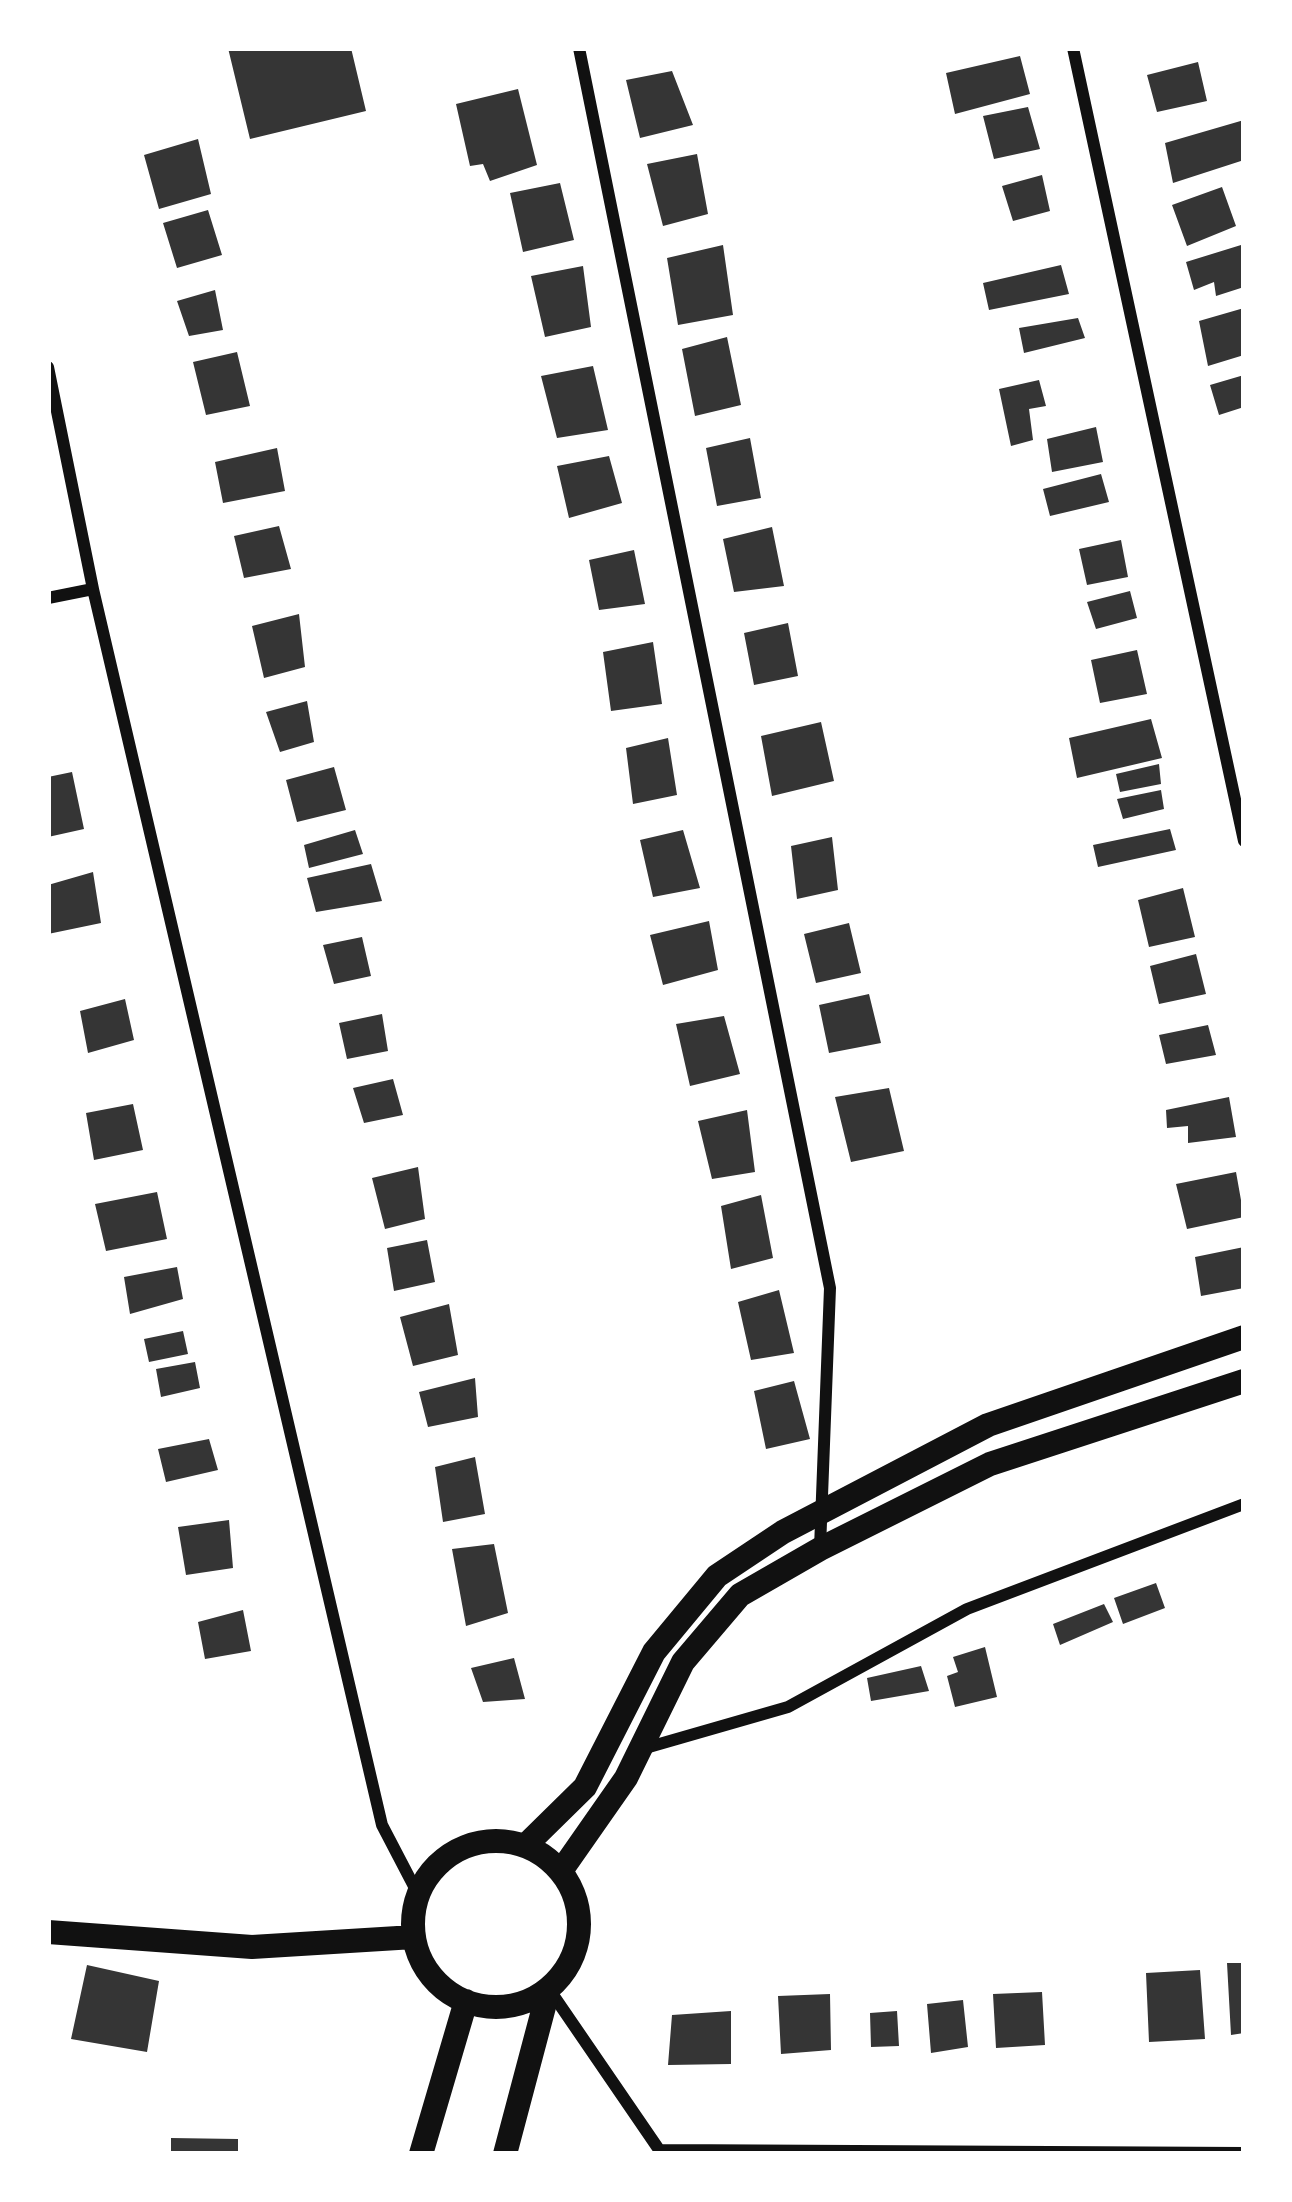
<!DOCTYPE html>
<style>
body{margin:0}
#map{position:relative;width:1292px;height:2202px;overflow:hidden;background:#fff;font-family:"Noto Sans",sans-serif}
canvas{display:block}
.frame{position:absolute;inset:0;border:51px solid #fff;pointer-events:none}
</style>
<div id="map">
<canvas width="1292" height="2202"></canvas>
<div class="frame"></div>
</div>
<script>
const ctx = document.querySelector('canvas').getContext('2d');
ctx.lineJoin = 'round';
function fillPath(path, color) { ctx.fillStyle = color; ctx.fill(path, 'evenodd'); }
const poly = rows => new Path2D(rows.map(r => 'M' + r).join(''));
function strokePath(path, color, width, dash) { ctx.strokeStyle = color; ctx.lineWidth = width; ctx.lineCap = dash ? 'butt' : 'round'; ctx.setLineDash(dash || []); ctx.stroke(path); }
fillPath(poly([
 [228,48,351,48,366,111,250,139],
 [1020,56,1030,94,955,114,946,73],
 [1198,62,1207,101,1157,112,1147,75],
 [672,71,693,125,640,138,626,80],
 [518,89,537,165,490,181,483,164,470,166,456,104],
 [1028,107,1040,149,994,159,983,116],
 [1244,120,1244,160,1173,183,1165,143],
 [198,139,211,194,159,209,144,155],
 [697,154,708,214,663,226,647,164],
 [1042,175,1050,211,1013,221,1002,186],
 [560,183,574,240,523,252,510,193],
 [1222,187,1236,226,1187,246,1172,205],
 [208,210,222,255,177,268,163,223],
 [723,245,733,315,678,325,667,258],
 [1241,245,1244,287,1216,296,1214,282,1194,290,1186,262],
 [1061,265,1069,294,989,310,983,283],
 [583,266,591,327,545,337,531,276],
 [215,290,223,330,189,336,177,301],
 [1244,308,1244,355,1208,366,1199,321],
 [1078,318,1085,338,1024,353,1019,328],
 [727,337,741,405,695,416,682,349],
 [237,352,250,406,206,415,193,362],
 [593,366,608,430,557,438,541,376],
 [1244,375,1244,407,1219,415,1210,385],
 [1039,380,1046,406,1029,409,1033,440,1011,446,999,389],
 [1096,427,1103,462,1052,472,1047,439],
 [750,438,761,498,717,506,706,448],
 [277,448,285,491,223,503,215,462],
 [609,456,622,503,569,518,557,466],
 [1101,474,1109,502,1050,516,1043,489],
 [279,526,291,569,244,578,234,536],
 [772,527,784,586,734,592,723,539],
 [1121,540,1128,577,1087,585,1079,549],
 [634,550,645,604,599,610,589,560],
 [1130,591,1137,618,1096,629,1087,602],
 [299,614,305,667,264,678,252,626],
 [788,623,798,676,754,685,744,633],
 [653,642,662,704,611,711,603,652],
 [1137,650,1147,694,1100,703,1091,660],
 [307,701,314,742,280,752,266,712],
 [1151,719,1162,758,1077,778,1069,738],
 [821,722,834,781,772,796,761,736],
 [668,738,677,795,633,804,626,748],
 [1159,764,1161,784,1120,792,1116,774],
 [334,767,346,810,297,822,286,780],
 [72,772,84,829,48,837,48,777],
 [1161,790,1164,809,1123,819,1117,799],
 [1170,829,1176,850,1098,867,1093,845],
 [355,830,363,854,309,868,304,845],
 [683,830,700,888,653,897,640,840],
 [832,837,838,890,797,899,791,846],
 [371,864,382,901,316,912,307,878],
 [93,872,101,923,48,934,48,885],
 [1183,888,1195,937,1149,947,1138,900],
 [709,921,718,970,663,985,650,935],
 [849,923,861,973,816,983,804,934],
 [362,937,371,976,334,984,323,945],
 [1196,954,1206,994,1159,1004,1150,966],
 [869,994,881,1043,829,1053,819,1005],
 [125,999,134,1040,88,1053,80,1011],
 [382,1014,388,1051,347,1059,339,1023],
 [724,1016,740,1074,690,1086,676,1024],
 [1208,1025,1216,1055,1166,1064,1159,1035],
 [393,1079,403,1115,364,1123,353,1088],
 [889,1088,904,1151,851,1162,835,1097],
 [1229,1097,1236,1137,1188,1143,1188,1126,1167,1128,1166,1110],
 [133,1104,143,1150,94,1160,86,1113],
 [747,1110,755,1172,712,1179,698,1121],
 [418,1167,425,1219,385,1229,372,1178],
 [1236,1172,1244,1217,1187,1229,1176,1184],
 [157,1192,167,1239,106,1251,95,1204],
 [761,1195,773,1258,731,1269,721,1206],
 [427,1240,435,1282,394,1291,387,1248],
 [1244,1247,1244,1288,1201,1296,1195,1257],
 [177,1267,183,1299,130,1314,124,1277],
 [779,1290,794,1353,751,1360,738,1302],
 [449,1304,458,1355,413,1366,400,1317],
 [183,1331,188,1354,149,1362,144,1339],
 [195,1362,200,1388,161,1397,156,1369],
 [475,1378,478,1417,428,1427,419,1392],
 [794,1381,810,1439,766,1449,754,1391],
 [209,1439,218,1470,166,1482,158,1449],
 [475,1457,485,1514,443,1522,435,1467],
 [229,1520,233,1568,186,1575,178,1527],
 [494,1544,508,1613,466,1626,452,1549],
 [1156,1583,1165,1608,1123,1624,1114,1598],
 [1104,1604,1113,1622,1060,1645,1053,1624],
 [243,1610,251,1651,205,1659,198,1622],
 [985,1647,997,1697,955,1707,947,1676,958,1672,953,1657],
 [514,1658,525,1699,483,1702,471,1668],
 [921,1666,929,1691,871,1701,867,1678],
 [1227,1963,1244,1963,1244,2033,1231,2035],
 [87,1965,159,1981,147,2052,71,2039],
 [1200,1970,1205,2039,1149,2042,1146,1973],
 [1042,1992,1045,2045,996,2048,993,1994],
 [830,1994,831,2050,781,2054,778,1996],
 [963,2000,968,2047,931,2053,927,2004],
 [731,2011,731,2064,668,2065,672,2015],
 [897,2011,899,2046,871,2047,870,2013],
 [171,2138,238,2139,238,2154,171,2154]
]), '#353535');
strokePath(poly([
 [579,48,830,1288,820,1548],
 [1073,48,1244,841],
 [48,367,93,589,382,1825,418,1894],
 [48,598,93,589],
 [642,1749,788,1707,967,1609,1244,1504],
 [549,1989,662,2154],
 [661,2150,1244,2153]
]), '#111', 12);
strokePath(poly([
 '413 1924a83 83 0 1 1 166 0a83 83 0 1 1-166 0Z',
 [526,1845,585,1787,654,1652,717,1576,783,1532,988,1425,1244,1337],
 [561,1871,626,1778,683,1662,740,1595,820,1549,990,1464,1244,1381],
 [48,1932,252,1947,414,1937],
 [421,2154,466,2001],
 [505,2154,549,1988]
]), '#111', 24);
</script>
